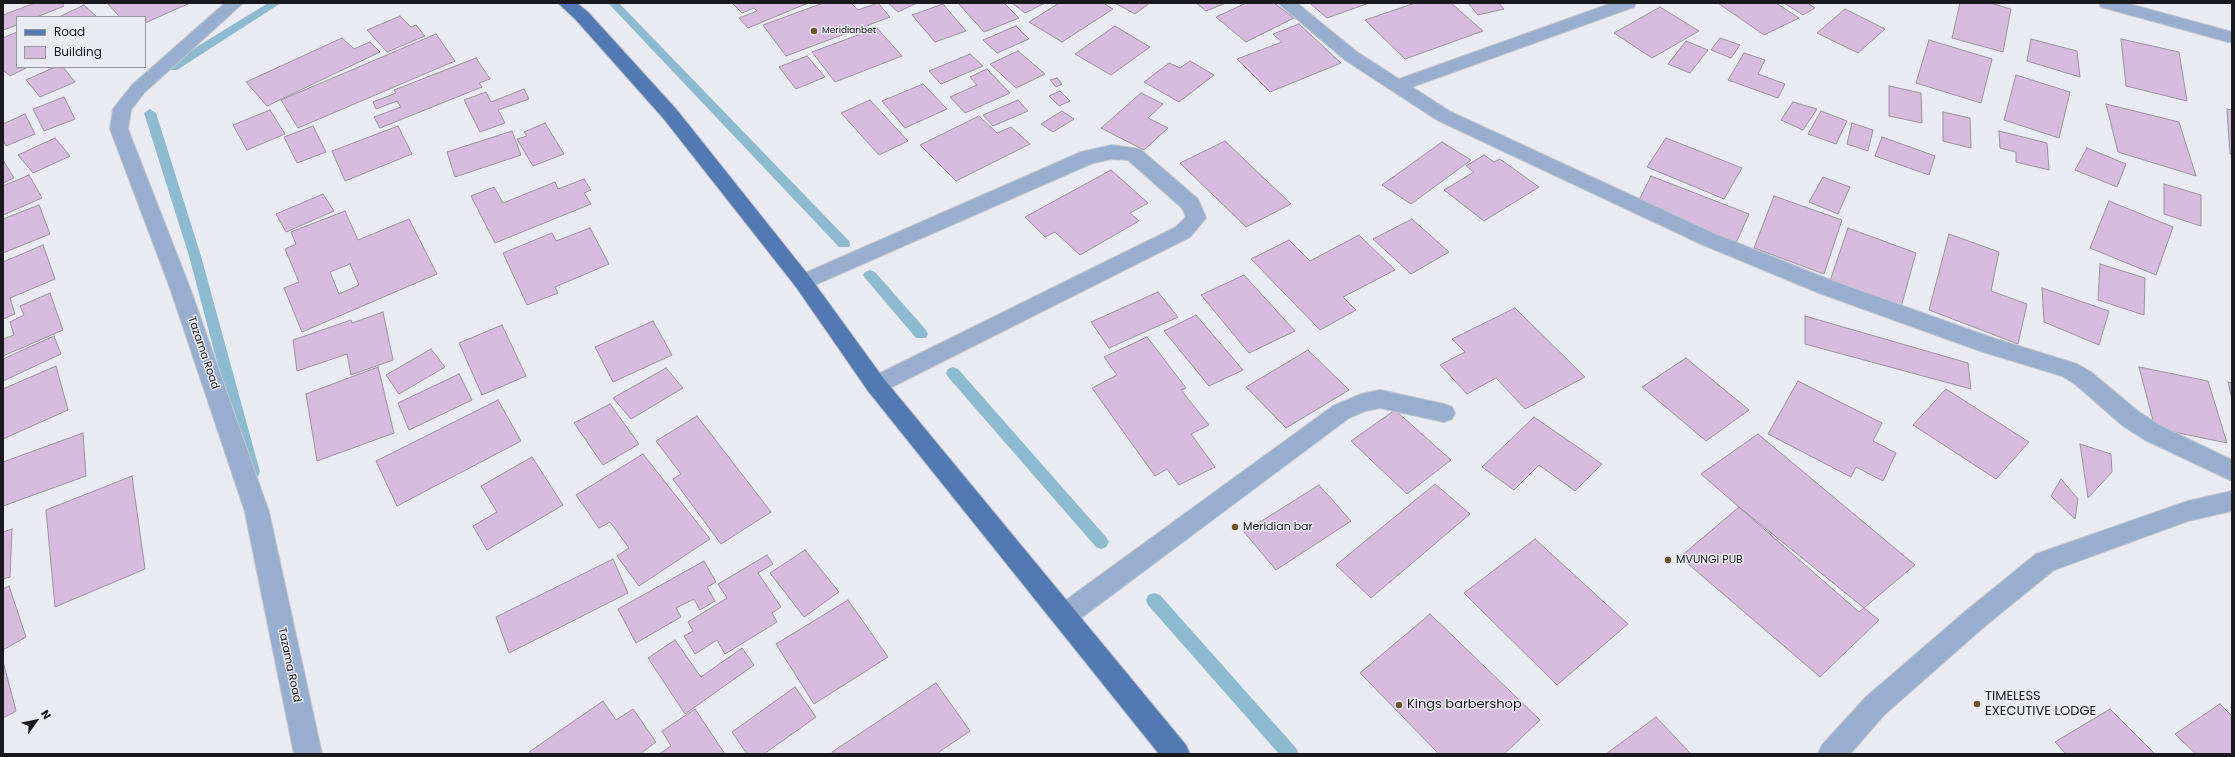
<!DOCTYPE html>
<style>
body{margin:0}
#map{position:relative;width:2235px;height:757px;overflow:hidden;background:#eaeaf3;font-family:Poppins,sans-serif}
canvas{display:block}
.frame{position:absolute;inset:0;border:4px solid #19191c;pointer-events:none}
.legend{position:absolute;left:16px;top:16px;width:130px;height:52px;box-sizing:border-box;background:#eaeaf3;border:1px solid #96969d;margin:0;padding:5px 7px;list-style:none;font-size:12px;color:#19191c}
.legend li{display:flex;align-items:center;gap:8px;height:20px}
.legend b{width:20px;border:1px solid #96969d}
.north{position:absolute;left:16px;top:701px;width:40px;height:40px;-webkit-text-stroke:3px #eaeaf3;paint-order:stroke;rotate:57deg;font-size:11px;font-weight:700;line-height:16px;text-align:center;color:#19191c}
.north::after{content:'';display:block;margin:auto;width:14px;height:18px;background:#19191c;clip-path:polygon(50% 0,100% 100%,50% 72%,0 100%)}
</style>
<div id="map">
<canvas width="2235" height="757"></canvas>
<div class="frame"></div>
<ul class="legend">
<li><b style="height:5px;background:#5379b2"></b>Road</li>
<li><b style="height:11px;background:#d6bbde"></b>Building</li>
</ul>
<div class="north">N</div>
</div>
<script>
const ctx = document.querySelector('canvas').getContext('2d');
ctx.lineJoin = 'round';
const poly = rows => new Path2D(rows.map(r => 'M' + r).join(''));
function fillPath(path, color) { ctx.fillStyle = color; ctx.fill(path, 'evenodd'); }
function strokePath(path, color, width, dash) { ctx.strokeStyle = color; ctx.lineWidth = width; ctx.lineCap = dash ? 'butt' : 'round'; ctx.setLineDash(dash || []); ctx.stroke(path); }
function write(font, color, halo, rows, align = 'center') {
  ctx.font = font + ' Poppins,sans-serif'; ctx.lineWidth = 3; ctx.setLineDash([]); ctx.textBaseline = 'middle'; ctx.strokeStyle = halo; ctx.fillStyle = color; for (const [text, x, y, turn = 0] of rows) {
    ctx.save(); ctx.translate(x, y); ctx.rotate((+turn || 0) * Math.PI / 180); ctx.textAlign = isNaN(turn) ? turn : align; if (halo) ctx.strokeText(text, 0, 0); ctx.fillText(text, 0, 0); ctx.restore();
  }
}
fillPath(poly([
 [268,3,281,3,177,70,169,70,167,67,169,64,268,3],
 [608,3,619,3,849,241,850,244,849,247,839,247,608,3],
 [150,109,156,113,201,256,260,472,258,476,253,478,248,476,246,472,189,256,144,113,150,109],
 [870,270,875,272,926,330,928,334,926,338,916,338,865,278,863,275,865,272,870,270],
 [953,367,958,369,1106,537,1109,542,1106,547,1101,549,1096,547,948,377,946,373,948,369,953,367],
 [1154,593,1160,595,1296,748,1299,754,1279,754,1148,605,1146,600,1148,595,1154,593]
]), '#8dbacf');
const building = poly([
 [35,3,62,3,64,6,37,17,17,17,17,25,3,30,3,15,35,3],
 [107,3,190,3,145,23,145,17,120,17,107,3],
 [732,3,808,3,748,28,739,18,757,11,754,8,742,13,732,3],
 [823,3,851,3,858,10,878,3,890,17,786,56,763,25,823,3],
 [888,3,917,3,898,12,888,3],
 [958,3,1004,3,1019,18,984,32,958,3],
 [1012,3,1045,3,1025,13,1012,3],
 [1059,3,1103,3,1113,9,1062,42,1029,22,1059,3],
 [1115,3,1150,3,1135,14,1115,3],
 [1196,3,1226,3,1206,11,1196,3],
 [1246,3,1274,3,1294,18,1246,42,1216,17,1246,3],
 [1310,3,1369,3,1327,18,1310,3],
 [1415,3,1451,3,1483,31,1405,59,1365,20,1415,3],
 [1468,3,1499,3,1504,9,1478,15,1468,3],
 [1718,3,1776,3,1799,18,1764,35,1718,3],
 [1784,3,1807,3,1815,8,1803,15,1784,3],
 [1960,3,1990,3,2011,9,2003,52,1952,38,1960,3],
 [943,4,966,31,935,42,912,15,943,4],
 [84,5,97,17,59,17,84,5],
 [1660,7,1699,31,1652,58,1614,33,1660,7],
 [1845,9,1885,29,1858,53,1817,33,1845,9],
 [400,16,411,27,416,25,425,36,387,52,367,30,400,16],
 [1299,24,1341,63,1270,92,1237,59,1282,42,1273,34,1299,24],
 [1016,26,1029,39,997,53,983,40,1016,26],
 [1115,26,1150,47,1111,75,1075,54,1115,26],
 [877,28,902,56,835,82,812,52,877,28],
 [17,32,17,67,28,67,10,76,3,70,3,38,17,32],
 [436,34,455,61,298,128,281,100,436,34],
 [342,38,354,49,370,42,380,52,267,106,246,82,342,38],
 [1720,38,1740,45,1731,58,1711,50,1720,38],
 [2031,39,2077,51,2080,77,2027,61,2031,39],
 [2121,39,2179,52,2187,101,2126,86,2121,39],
 [1929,40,1992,59,1981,103,1916,83,1929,40],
 [1686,41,1708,50,1690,73,1668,64,1686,41],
 [1018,51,1045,74,1016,88,990,64,1018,51],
 [1744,53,1765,60,1758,74,1785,84,1778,98,1728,80,1744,53],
 [970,54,983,66,941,84,929,71,970,54],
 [807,56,825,77,796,89,779,67,807,56],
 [476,58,490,79,479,83,482,87,380,128,374,117,401,107,397,101,376,109,373,102,396,93,394,90,476,58],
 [1190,61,1214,75,1179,102,1144,82,1169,63,1180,68,1190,61],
 [55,67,63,67,75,82,40,97,26,80,55,67],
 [987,69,1010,93,965,113,950,97,977,85,970,77,987,69],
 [2016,75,2070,92,2059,138,2004,120,2016,75],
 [1057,78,1062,84,1056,87,1050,80,1057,78],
 [923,84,947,109,905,128,882,101,923,84],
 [1889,86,1921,93,1922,123,1889,116,1889,86],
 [524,89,529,99,498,110,505,123,480,132,464,100,486,92,491,102,524,89],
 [1060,91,1070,101,1059,106,1049,96,1060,91],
 [1141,93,1163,104,1148,118,1168,128,1144,150,1101,128,1141,93],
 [64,97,75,119,44,131,33,109,64,97],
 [870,100,908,141,879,155,841,113,870,100],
 [1018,100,1028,111,993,126,983,115,1018,100],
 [1793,102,1817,109,1803,130,1781,120,1793,102],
 [2106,104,2179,122,2196,176,2118,152,2106,104],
 [2227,109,2232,110,2232,154,2230,154,2227,109],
 [270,110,285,134,247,150,233,125,270,110],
 [1062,111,1074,119,1053,132,1041,124,1062,111],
 [1821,111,1847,121,1836,144,1808,134,1821,111],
 [1943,112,1970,118,1971,148,1943,141,1943,112],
 [25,114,35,134,6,146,3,140,3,124,25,114],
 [979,116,997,133,1011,127,1030,144,956,181,920,145,979,116],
 [545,123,564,154,533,166,517,139,527,136,524,132,545,123],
 [1852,123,1873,130,1868,151,1847,144,1852,123],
 [313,126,326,152,297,163,284,137,313,126],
 [398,126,412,154,345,181,332,151,398,126],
 [512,131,521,155,455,177,447,152,512,131],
 [1999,131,2047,143,2049,170,2016,162,2016,152,2000,148,1999,131],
 [1882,137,1935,156,1929,175,1875,156,1882,137],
 [55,138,70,156,33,173,18,155,55,138],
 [1666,138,1742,168,1724,199,1647,167,1666,138],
 [1225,141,1291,204,1246,227,1180,163,1225,141],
 [1442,142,1471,160,1411,204,1382,185,1442,142],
 [2087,148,2126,164,2117,187,2075,170,2087,148],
 [1484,155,1494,162,1500,159,1539,187,1484,221,1444,190,1474,172,1466,166,1484,155],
 [3,160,14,178,3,183,3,160],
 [1111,170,1148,203,1130,213,1139,221,1080,255,1055,232,1045,237,1025,217,1111,170],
 [29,175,42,198,3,215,3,186,29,175],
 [1651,176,1749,214,1736,243,1637,204,1651,176],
 [1823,177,1850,187,1838,214,1809,202,1823,177],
 [584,179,591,190,584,193,591,204,495,243,471,196,494,187,503,203,555,182,558,189,584,179],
 [2164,184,2201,195,2201,226,2164,214,2164,184],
 [323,194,334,211,286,232,276,214,323,194],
 [1774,196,1842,220,1824,274,1754,248,1774,196],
 [2109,201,2173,227,2156,275,2090,248,2109,201],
 [39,205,50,234,3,253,3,219,39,205],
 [345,211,358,240,409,219,437,274,302,332,284,288,299,282,285,249,296,244,291,232,345,211],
 [350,264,359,285,339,294,330,272,350,264],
 [1412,219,1449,252,1411,274,1373,239,1412,219],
 [590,228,609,264,555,287,558,293,527,305,503,253,552,233,556,241,590,228],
 [1848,228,1916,253,1901,307,1830,281,1848,228],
 [1949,234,1999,252,1991,291,2027,304,2018,344,1929,310,1949,234],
 [1359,235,1395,270,1343,297,1356,310,1320,330,1251,259,1289,240,1310,261,1359,235],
 [43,245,55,279,10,298,15,314,3,319,3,262,43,245],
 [2100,264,2145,278,2144,315,2098,300,2100,264],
 [1244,275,1295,331,1249,353,1201,295,1244,275],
 [2042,288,2109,311,2099,345,2044,322,2042,288],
 [1158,292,1178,317,1109,348,1091,322,1158,292],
 [50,293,63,330,3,356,3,339,14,335,10,322,24,315,20,306,50,293],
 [1515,308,1585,377,1525,409,1496,378,1467,394,1440,365,1465,352,1452,339,1515,308],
 [383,312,393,360,351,375,347,354,297,371,293,340,351,320,352,323,383,312],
 [1196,315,1243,370,1209,386,1164,331,1196,315],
 [1805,316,1968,363,1971,389,1805,344,1805,316],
 [653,321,672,355,613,382,595,347,653,321],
 [502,325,526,376,482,395,459,343,502,325],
 [54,336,61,354,3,381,3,359,54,336],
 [1147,337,1186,388,1181,390,1209,425,1191,434,1215,467,1179,485,1167,469,1155,476,1092,388,1117,375,1104,357,1147,337],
 [431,349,445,367,399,394,386,375,431,349],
 [1308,350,1349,390,1286,428,1246,387,1308,350],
 [1686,358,1749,410,1706,441,1642,387,1686,358],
 [56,366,68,410,3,439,3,389,56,366],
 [378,367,394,433,317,461,306,394,378,367],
 [2139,367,2208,381,2227,443,2155,428,2139,367],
 [666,368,683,388,631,419,613,398,666,368],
 [459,374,472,400,409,430,398,403,459,374],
 [1798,381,1882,423,1873,441,1896,453,1883,481,1856,467,1851,477,1768,434,1798,381],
 [2228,382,2232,383,2232,399,2228,382],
 [1946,389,2029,442,1996,479,1913,425,1946,389],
 [498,400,521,441,397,506,376,461,498,400],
 [610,404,639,444,603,465,574,423,610,404],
 [1395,410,1451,460,1407,494,1351,441,1395,410],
 [697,416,771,512,721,544,673,479,681,474,656,441,697,416],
 [1534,417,1602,464,1575,491,1539,465,1514,490,1482,467,1534,417],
 [83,433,86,476,3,506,3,462,83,433],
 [1758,434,1915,565,1859,612,1701,474,1758,434],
 [2080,444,2111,454,2112,472,2088,498,2080,444],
 [643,454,710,539,639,586,617,556,629,548,610,522,599,528,576,495,643,454],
 [532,457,563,505,487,550,473,526,497,512,481,486,532,457],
 [132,476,145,569,55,607,46,510,132,476],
 [2061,479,2078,499,2075,519,2051,496,2061,479],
 [1435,484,1470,514,1371,598,1336,565,1435,484],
 [1319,485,1351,521,1276,570,1244,532,1319,485],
 [1739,507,1879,620,1820,677,1680,557,1739,507],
 [12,529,10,577,3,579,3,532,12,529],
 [1535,539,1628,624,1557,685,1464,593,1535,539],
 [805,550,839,592,804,617,770,573,805,550],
 [767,555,773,564,758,573,781,607,772,613,777,622,725,654,717,640,695,654,684,636,693,631,688,622,727,598,718,584,767,555],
 [613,559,628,593,509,653,496,617,613,559],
 [704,561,716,582,707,587,715,601,700,610,694,599,676,608,681,617,636,643,618,609,704,561],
 [9,586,26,637,3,650,3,589,9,586],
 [848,600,888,657,814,704,776,644,848,600],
 [1430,614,1540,720,1504,754,1439,754,1360,673,1430,614],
 [675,640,701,677,742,648,754,665,685,714,648,658,675,640],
 [3,661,16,711,3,718,3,661],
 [936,683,970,731,936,754,833,754,832,752,936,683],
 [795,687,816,717,764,754,747,754,732,732,795,687],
 [603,701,616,720,633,709,656,742,640,754,531,754,529,752,603,701],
 [2220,704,2232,716,2232,754,2196,754,2175,734,2220,704],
 [695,709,725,754,659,754,671,746,662,731,695,709],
 [2110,709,2155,754,2066,754,2055,742,2110,709],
 [1656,717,1691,754,1606,754,1656,717]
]);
fillPath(building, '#d6bbde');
strokePath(building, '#98939a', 1);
const minor = poly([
 [225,3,243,3,144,93,131,110,128,129,190,288,269,512,322,754,294,754,245,512,170,288,110,129,113,109,132,85,225,3],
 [1278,3,1297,3,1357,52,1399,79,1612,3,1636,3,1634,7,1412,87,1451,112,1715,234,1833,281,1993,338,2077,364,2091,372,2139,412,2161,426,2232,460,2232,481,2145,440,2123,426,2075,384,2062,376,1980,351,1819,293,1701,244,1437,120,1345,60,1278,3],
 [2099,3,2126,3,2232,32,2232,43,2101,7,2099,3],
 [1112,145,1140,149,1198,199,1206,218,1190,237,884,391,876,394,868,391,865,385,868,379,1176,227,1186,217,1182,208,1128,160,1112,159,1093,163,810,287,803,290,796,287,793,282,796,277,1081,152,1112,145],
 [1380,390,1444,404,1452,407,1455,413,1452,419,1444,422,1380,408,1365,411,1349,418,1073,624,1064,628,1055,624,1051,616,1055,608,1333,406,1361,394,1380,390],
 [2232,491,2232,511,2188,521,2054,570,1985,626,1884,715,1850,754,1818,754,1822,745,1866,697,1967,610,2036,554,2188,501,2232,491]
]);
const major = poly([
 [558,3,577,3,588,12,677,110,810,277,884,379,1186,745,1190,754,1159,754,868,391,796,287,663,118,576,20,558,3]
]);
strokePath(minor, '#c4c4cc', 2);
strokePath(major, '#c4c4cc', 2);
fillPath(minor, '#98aece');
fillPath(major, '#5379b2');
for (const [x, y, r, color] of [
 [814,31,4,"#6f5427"],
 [1235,527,4,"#6f5427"],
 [1668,560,4,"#6f5427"],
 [1977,704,4,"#6f5427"],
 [1399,705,4,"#6f5427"]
]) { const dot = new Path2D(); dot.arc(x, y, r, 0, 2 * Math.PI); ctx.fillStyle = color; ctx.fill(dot); strokePath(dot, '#eaeaf3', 1.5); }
write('9px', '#19191c', '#eaeaf3', [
 ["Meridianbet",822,31]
], 'left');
write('11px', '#19191c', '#eaeaf3', [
 ["Tazama Road",203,353,71],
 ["Tazama Road",289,665,78]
]);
write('11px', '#19191c', '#eaeaf3', [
 ["Meridian bar",1243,527],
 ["MVUNGI PUB",1676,560]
], 'left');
write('13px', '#19191c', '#eaeaf3', [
 ["TIMELESS",1985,697],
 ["EXECUTIVE LODGE",1985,712],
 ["Kings barbershop",1407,705]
], 'left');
</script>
